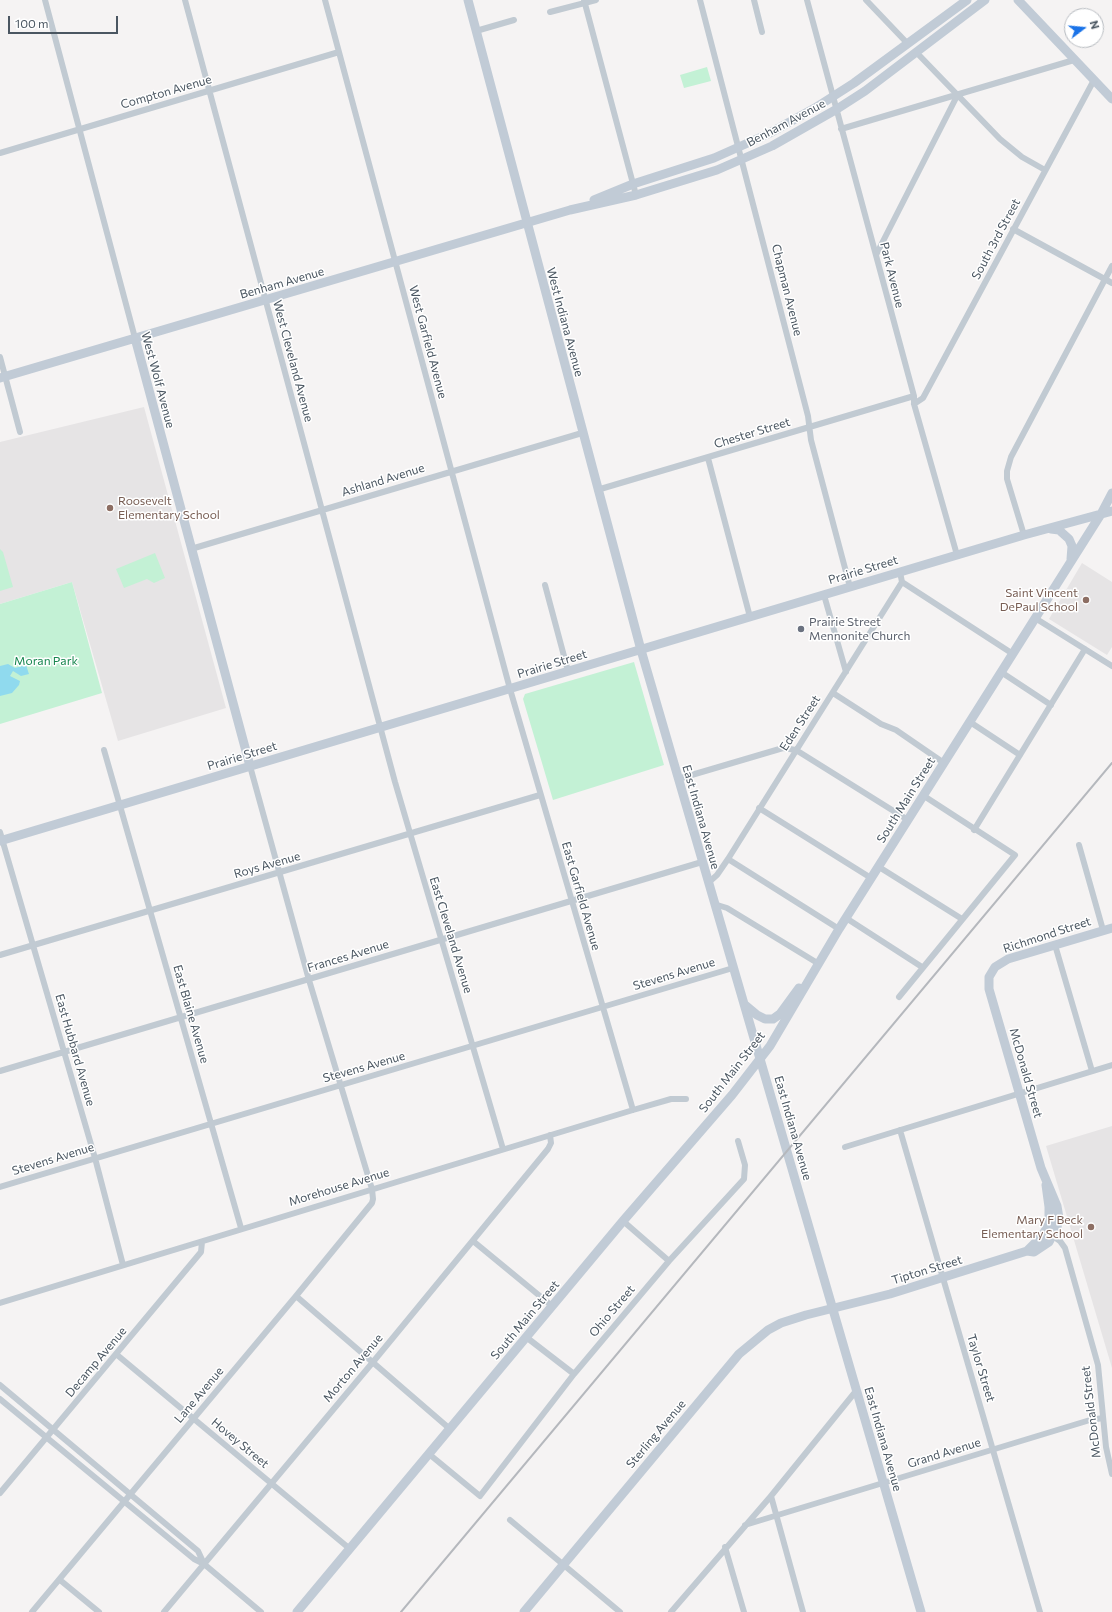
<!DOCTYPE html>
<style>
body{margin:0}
#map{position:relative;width:1112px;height:1612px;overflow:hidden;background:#f5f3f3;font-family:Commissioner,sans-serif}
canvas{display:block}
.north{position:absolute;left:1064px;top:8px;width:40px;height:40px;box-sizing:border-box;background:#fff;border:1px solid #b7bbc0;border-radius:50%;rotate:74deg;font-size:11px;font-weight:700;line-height:16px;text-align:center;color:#4a5661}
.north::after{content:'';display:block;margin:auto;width:14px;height:18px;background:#1a73e8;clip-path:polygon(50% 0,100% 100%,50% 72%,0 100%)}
.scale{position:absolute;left:8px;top:16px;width:110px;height:18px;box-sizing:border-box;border:2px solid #4a5661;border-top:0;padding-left:5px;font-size:12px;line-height:14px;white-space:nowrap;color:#4a5661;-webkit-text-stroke:3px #fff;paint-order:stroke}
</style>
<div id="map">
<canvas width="1112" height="1612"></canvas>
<div class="north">N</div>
<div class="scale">100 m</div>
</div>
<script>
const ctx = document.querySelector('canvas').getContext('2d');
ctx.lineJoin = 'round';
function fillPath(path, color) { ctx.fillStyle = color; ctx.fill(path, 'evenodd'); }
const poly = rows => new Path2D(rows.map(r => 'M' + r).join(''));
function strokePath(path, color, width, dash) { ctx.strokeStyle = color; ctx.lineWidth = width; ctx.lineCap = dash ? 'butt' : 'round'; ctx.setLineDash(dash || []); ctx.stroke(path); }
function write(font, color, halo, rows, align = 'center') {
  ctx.font = font + ' Commissioner,sans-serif'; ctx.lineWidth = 3; ctx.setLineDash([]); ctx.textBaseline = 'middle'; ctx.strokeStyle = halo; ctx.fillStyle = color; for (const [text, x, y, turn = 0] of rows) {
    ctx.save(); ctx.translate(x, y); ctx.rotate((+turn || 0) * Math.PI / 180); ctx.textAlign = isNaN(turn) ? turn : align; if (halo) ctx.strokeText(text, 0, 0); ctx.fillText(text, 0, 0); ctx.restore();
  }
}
fillPath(poly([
 [144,407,226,708,118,741,72,582,0,604,0,442],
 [1082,563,1112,582,1112,647,1107,655,1049,619],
 [1112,1126,1112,1368,1046,1146]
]), '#e6e4e5');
fillPath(poly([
 [707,67,711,81,684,88,680,75],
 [0,549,3,552,13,587,0,591],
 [155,553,165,578,154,583,147,579,124,588,116,569],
 [72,582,102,693,0,724,0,604],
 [634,662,664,765,553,800,523,699,525,694]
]), '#c3f1d5');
fillPath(poly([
 [8,664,15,668,26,665,29,674,21,676,13,671,10,676,20,681,19,685,12,693,0,696,0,666]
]), '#90daee');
strokePath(poly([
 [45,0,135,338],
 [185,0,395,782,503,1149],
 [325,0,510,689,633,1110],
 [584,0,636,195],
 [700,0,808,416,811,440,850,587],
 [754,0,762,32],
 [807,0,914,396,914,404,957,555],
 [866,0,908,44],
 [550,12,596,0],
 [476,31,514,20],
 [916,52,1000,139,1022,157,1045,170],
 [841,129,1074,60],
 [0,153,339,52],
 [1013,229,1112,283],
 [876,255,957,96],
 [0,357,20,432],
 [914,404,923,398,1094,80],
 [708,458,750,617],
 [597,490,914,396],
 [1024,535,1007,479,1007,471,1011,457,1112,266],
 [191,549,582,433],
 [902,582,1013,654],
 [545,585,568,671],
 [824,595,846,672],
 [1035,618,1112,666],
 [1001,672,1051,705],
 [833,693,881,724,896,730,944,763],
 [970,722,1020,755],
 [104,750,241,1228],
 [678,779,783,748,796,750,908,820],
 [759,808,871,878],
 [974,830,1085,649],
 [0,832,95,1158,123,1265],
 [1079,845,1103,930],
 [728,859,839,929],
 [879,867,962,919],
 [708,883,717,875,728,859,902,582,900,572],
 [714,904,727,908,819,964],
 [846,918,922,967],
 [1055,945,1092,1071],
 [0,955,540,795],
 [899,997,1015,855,924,796],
 [0,1071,702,862],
 [900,1130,1040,1612],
 [845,1147,1112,1065],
 [0,1187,733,968],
 [623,1221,669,1261],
 [1050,1234,1060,1241,1065,1248,1098,1365,1106,1447,1112,1474],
 [473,1241,552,1306],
 [296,1296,450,1429],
 [0,1303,633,1110,671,1099,686,1099],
 [526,1337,574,1374],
 [116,1354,350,1549],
 [0,1385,198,1551,204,1564],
 [0,1399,194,1559,204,1564,261,1612],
 [429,1454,480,1496,574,1374,669,1261,744,1179,745,1165,738,1141],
 [0,1493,201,1252,202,1242],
 [771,1496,803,1612],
 [510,1520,620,1612],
 [745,1525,1090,1420,1103,1418],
 [725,1547,744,1612],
 [60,1580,99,1612],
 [32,1612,296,1296,372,1203,373,1199,372,1189,309,980,250,766],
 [164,1612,373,1362,548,1149,551,1143,550,1135],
 [671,1612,771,1496,856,1391]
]), '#c1cad2', 6);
strokePath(poly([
 [468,0,641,650,921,1612],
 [1018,0,1112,99],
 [594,200,633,184,714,158,768,134,815,108,854,83,967,0],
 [135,338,250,766],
 [0,378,570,210,636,195,717,170,772,146,837,109,865,91,985,0],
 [1051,529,1059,530,1069,539,1072,546,1071,559],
 [0,841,1024,535,1112,511],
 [745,1005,757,1015,765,1019,773,1019,780,1014,799,988],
 [1027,1251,1042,1236,1049,1224,1049,1207,1046,1185],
 [297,1612,623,1221,732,1095,770,1046,839,929,1101,514,1112,493],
 [524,1612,739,1354,768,1330,781,1323,806,1315,890,1294,1027,1251,1034,1252,1049,1242,1057,1227,1059,1218,1057,1206,1041,1168,989,989,989,977,995,967,1008,959,1112,928]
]), '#c1cbd6', 9);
strokePath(poly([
 [401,1612,1112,763]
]), '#b5b8bd', 2);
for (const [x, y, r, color] of [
 [110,508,4,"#8d6e63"],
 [1086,600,4,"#8d6e63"],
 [801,629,4,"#6b7280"],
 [1091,1227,4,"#8d6e63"]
]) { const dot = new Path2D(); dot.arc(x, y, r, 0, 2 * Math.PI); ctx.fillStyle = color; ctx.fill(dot); strokePath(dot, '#fff', 1.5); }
write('12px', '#4a5661', '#fff', [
 ["Compton Avenue",166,92,-16],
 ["Benham Avenue",786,123,-28],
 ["South 3rd Street",996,239,-62],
 ["Park Avenue",892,275,76],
 ["Benham Avenue",282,283,-16],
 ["Chapman Avenue",787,290,76],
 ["West Indiana Avenue",565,322,75],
 ["West Garfield Avenue",428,342,75],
 ["West Cleveland Avenue",293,361,75],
 ["West Wolf Avenue",158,380,75],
 ["Chester Street",752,433,-17],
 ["Ashland Avenue",383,480,-17],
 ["Prairie Street",863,570,-17],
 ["Prairie Street",552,664,-17],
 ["Eden Street",800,723,-57],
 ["Prairie Street",242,756,-17],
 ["South Main Street",906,800,-58],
 ["East Indiana Avenue",701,817,74],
 ["Roys Avenue",267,865,-16],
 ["East Garfield Avenue",581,896,74],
 ["East Cleveland Avenue",451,935,73],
 ["Richmond Street",1047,935,-18],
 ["Frances Avenue",348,956,-17],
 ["Stevens Avenue",674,974,-17],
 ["East Blaine Avenue",191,1014,74],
 ["East Hubbard Avenue",75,1050,74],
 ["Stevens Avenue",364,1067,-16],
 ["South Main Street",732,1072,-52],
 ["McDonald Street",1026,1073,74],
 ["East Indiana Avenue",793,1128,74],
 ["Stevens Avenue",53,1159,-17],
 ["Morehouse Avenue",339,1187,-17],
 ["Tipton Street",927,1270,-17],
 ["Ohio Street",612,1311,-50],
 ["South Main Street",525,1320,-50],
 ["Decamp Avenue",96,1362,-50],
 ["Morton Avenue",353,1368,-50],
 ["Taylor Street",981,1368,73],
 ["Lane Avenue",199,1395,-50],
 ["McDonald Street",1091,1412,-97],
 ["Sterling Avenue",656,1434,-50],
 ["East Indiana Avenue",883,1439,74],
 ["Hovey Street",240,1443,40],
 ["Grand Avenue",944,1453,-17]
]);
write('12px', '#785e54', '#fff', [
 ["Roosevelt",118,501,"left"],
 ["Elementary School",118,515,"left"],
 ["Saint Vincent",1078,593],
 ["DePaul School",1078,607],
 ["Mary F Beck",1083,1220],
 ["Elementary School",1083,1234]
], 'right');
write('12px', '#5b616d', '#fff', [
 ["Prairie Street",809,622],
 ["Mennonite Church",809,636]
], 'left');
write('12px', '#17864f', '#fff', [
 ["Moran Park",46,661]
]);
</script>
